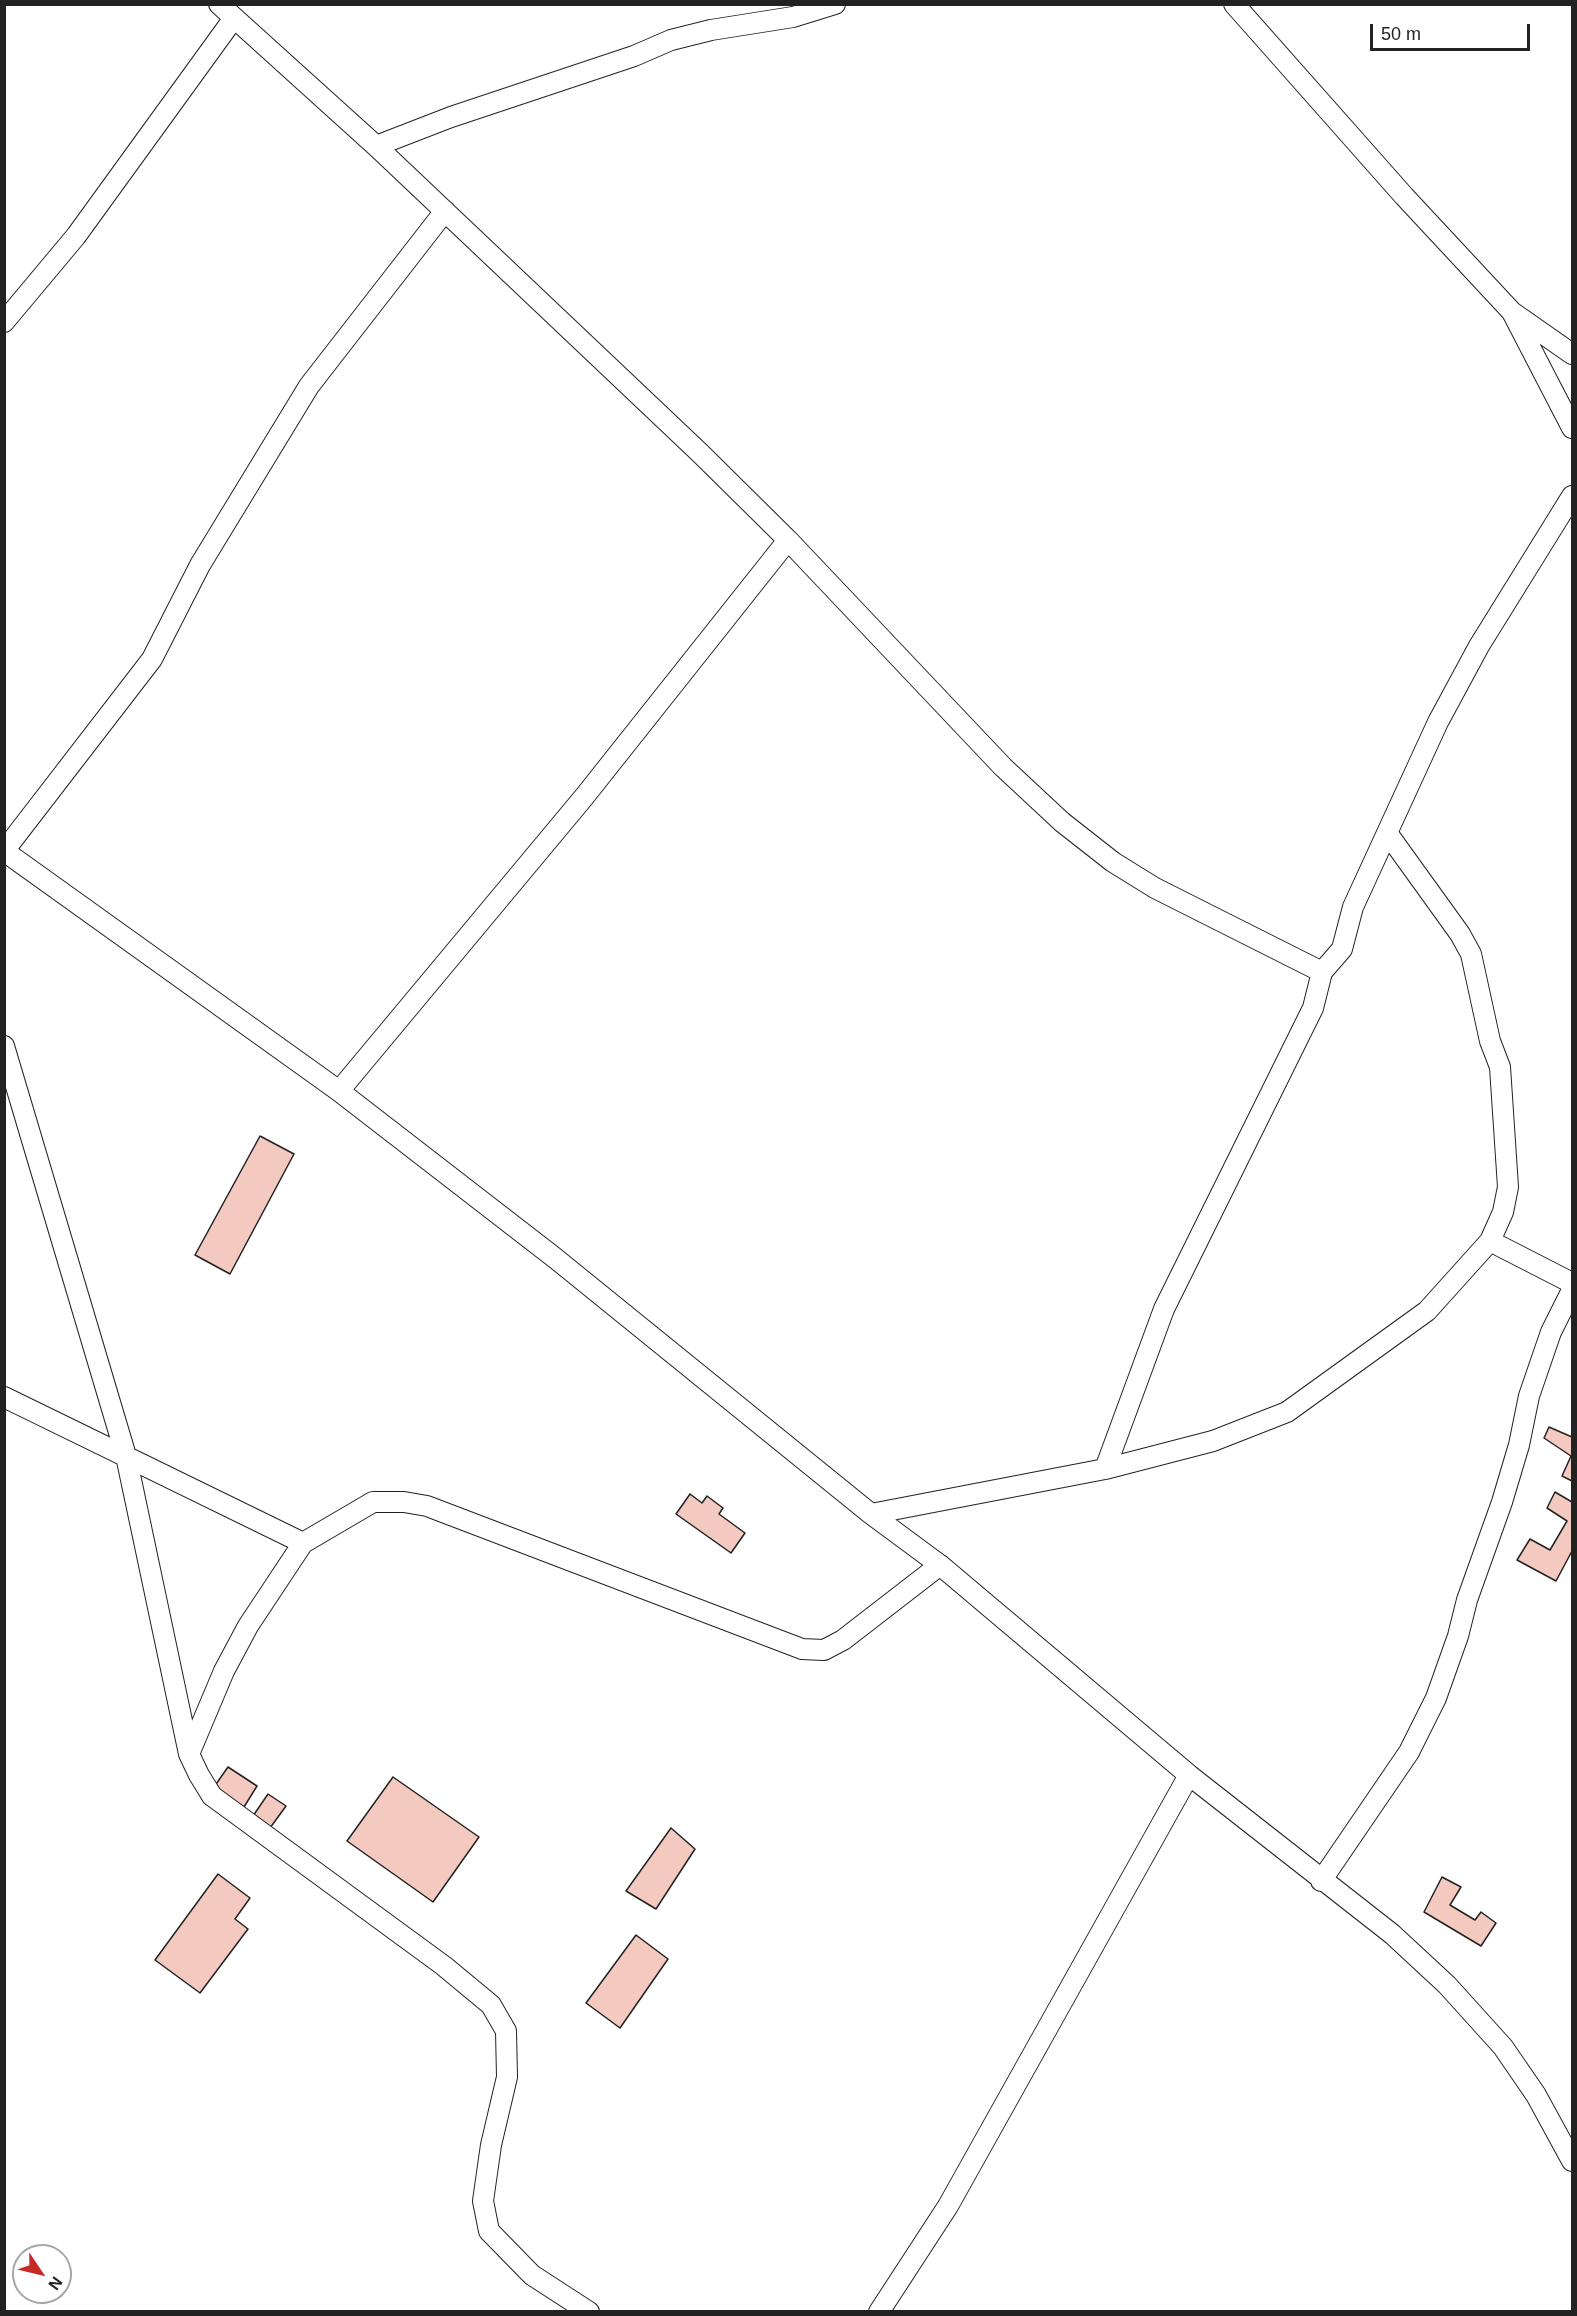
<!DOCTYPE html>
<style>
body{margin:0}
#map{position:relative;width:1577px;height:2316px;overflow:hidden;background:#fff;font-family:Arial,sans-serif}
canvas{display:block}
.frame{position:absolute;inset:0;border:6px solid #222;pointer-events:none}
.north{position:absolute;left:12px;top:2244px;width:60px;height:60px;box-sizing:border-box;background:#fff;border:2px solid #a7a7a7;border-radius:50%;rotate:125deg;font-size:16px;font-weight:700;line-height:24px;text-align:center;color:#222}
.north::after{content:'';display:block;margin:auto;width:21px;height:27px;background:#c62828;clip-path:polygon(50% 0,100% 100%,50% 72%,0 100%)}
.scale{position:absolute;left:1370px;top:24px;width:160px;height:27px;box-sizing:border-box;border:3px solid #222;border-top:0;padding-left:8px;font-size:18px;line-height:21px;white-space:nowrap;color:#222;-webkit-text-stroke:4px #fff;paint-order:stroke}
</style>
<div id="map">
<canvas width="1577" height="2316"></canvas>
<div class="frame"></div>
<div class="north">N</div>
<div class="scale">50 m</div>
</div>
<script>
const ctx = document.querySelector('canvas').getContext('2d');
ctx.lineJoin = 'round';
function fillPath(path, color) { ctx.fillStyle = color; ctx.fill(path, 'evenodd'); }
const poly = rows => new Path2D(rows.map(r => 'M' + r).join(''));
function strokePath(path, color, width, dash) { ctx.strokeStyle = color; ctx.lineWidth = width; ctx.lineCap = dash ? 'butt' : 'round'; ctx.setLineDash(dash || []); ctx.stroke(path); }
const building = poly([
 [260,1136,294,1154,230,1274,195,1255,260,1136],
 [1549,1427,1572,1437,1572,1481,1562,1476,1571,1456,1544,1438,1549,1427],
 [1555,1492,1572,1502,1572,1551,1556,1581,1517,1560,1530,1539,1550,1550,1567,1521,1547,1508,1555,1492],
 [690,1494,702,1503,707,1496,723,1508,719,1514,745,1533,731,1553,676,1514,690,1494],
 [228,1767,257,1786,244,1807,214,1787,228,1767],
 [393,1777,479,1837,433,1902,347,1841,393,1777],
 [268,1794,286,1806,270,1828,253,1816,268,1794],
 [671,1828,695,1849,656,1909,626,1891,671,1828],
 [218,1874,250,1898,235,1919,248,1929,200,1993,155,1960,218,1874],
 [1442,1877,1461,1887,1450,1905,1475,1920,1481,1912,1496,1923,1481,1946,1424,1912,1442,1877],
 [636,1935,668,1959,620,2028,586,2003,636,1935]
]);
fillPath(building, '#f3c9c0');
strokePath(building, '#222', 1.5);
const minor = poly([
 [219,4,376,146,700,453,788,540,1003,767,1062,822,1113,862,1155,888,1322,972],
 [1234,4,1404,196,1512,312,1572,354],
 [376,146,451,117,634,56,671,40,711,30,793,17,835,4],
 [445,211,309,386,200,565,152,659,4,851,339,1091,555,1258,871,1514,940,1565,1189,1775,1392,1934,1447,1985,1503,2047,1536,2095,1572,2161],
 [1513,314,1572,428],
 [4,322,76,236,234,18],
 [4,1046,126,1456,189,1754],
 [339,1091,584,797,788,540],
 [1490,1241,1572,1283],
 [4,1397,303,1543],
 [1105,1469,1164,1309,1313,1008,1322,972,1342,949,1353,907,1438,722,1479,646,1572,496],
 [871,1514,1105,1469,1213,1441,1287,1412,1427,1311,1490,1241,1503,1212,1508,1187,1500,1067,1490,1041,1471,954,1460,934,1388,834],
 [1321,1881,1409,1752,1436,1698,1458,1636,1467,1600,1502,1502,1519,1445,1529,1396,1551,1332,1572,1290],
 [589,2312,532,2275,489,2231,483,2201,491,2145,507,2077,506,2031,491,2005,444,1966,212,1796,199,1775,189,1754,224,1671,248,1626,303,1543,373,1502,404,1502,427,1506,802,1649,824,1650,843,1640,940,1565],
 [879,2312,948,2206,1189,1775]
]);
strokePath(minor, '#222', 22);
strokePath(minor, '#fff', 20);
</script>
